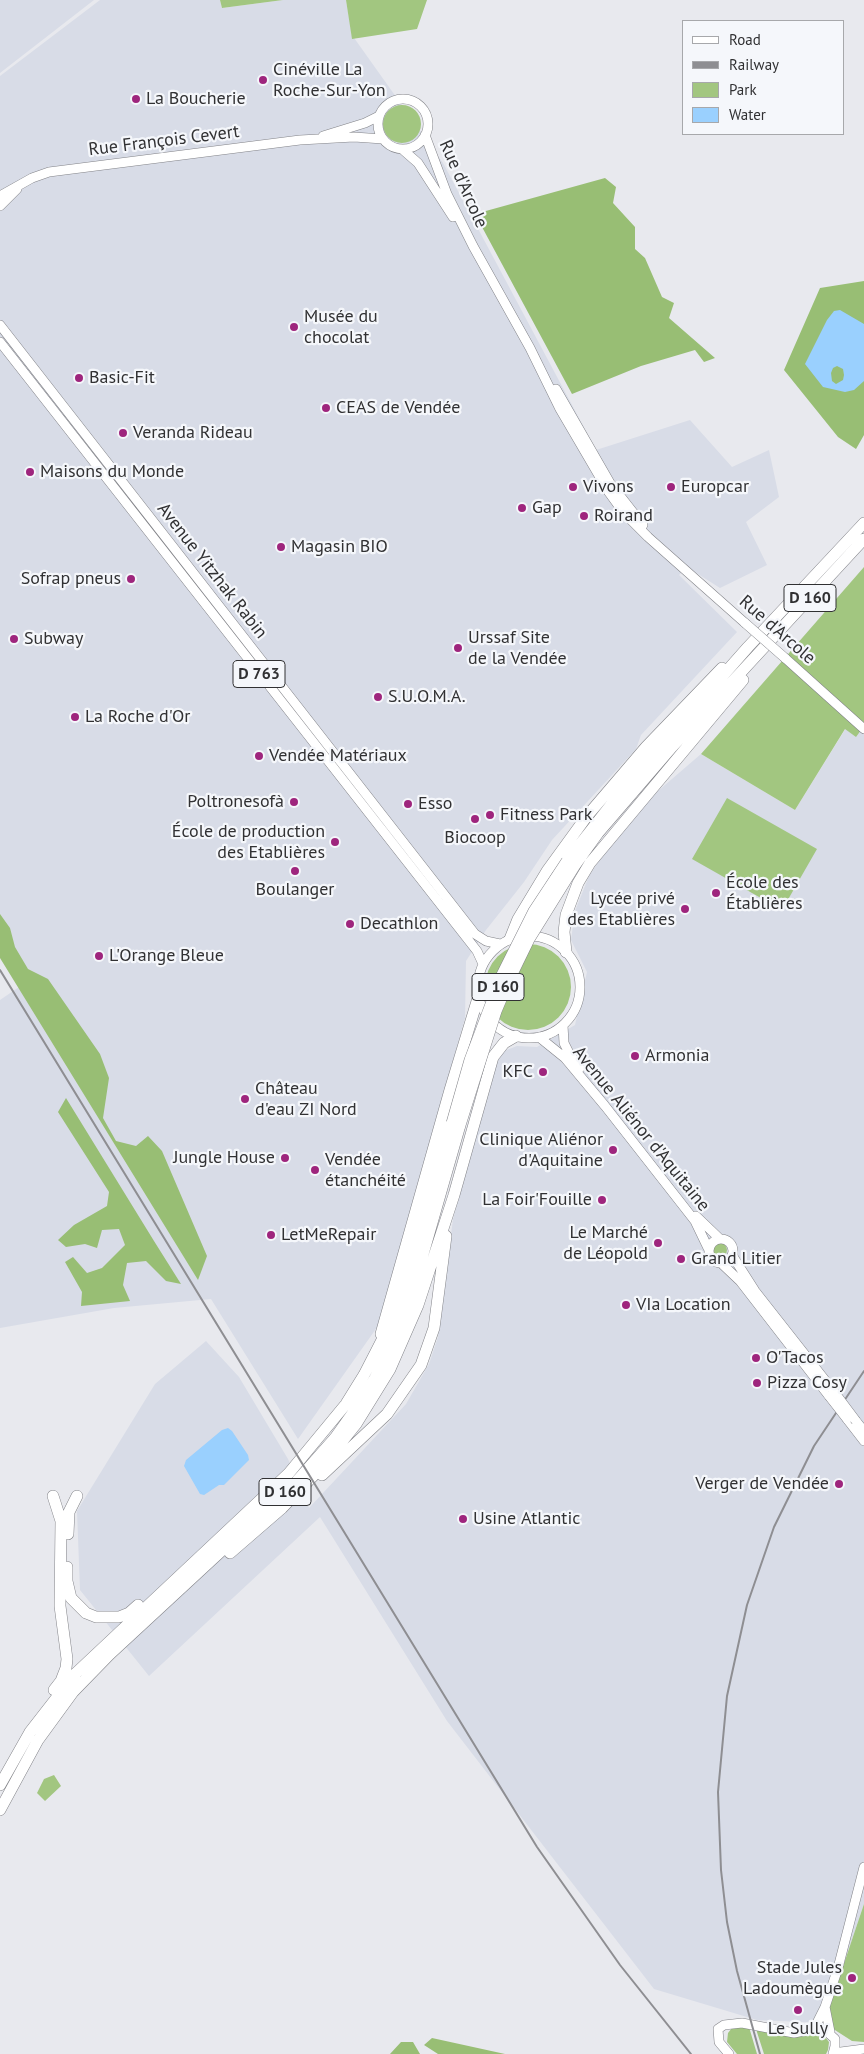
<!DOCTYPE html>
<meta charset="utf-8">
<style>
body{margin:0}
#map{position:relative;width:864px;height:2054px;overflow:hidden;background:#e8e9ee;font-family:"PT Sans",sans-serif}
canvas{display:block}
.legend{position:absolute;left:682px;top:20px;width:162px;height:115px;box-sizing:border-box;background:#f5f7fb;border:1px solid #a7a8ab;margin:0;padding:6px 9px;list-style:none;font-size:15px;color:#313133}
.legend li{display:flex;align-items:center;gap:10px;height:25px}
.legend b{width:25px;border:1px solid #a7a8ab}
</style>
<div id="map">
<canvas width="864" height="2054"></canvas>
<ul class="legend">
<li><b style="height:6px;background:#fff"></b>Road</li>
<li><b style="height:6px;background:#8e8e92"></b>Railway</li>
<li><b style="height:14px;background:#a2c680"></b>Park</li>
<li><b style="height:14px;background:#9ad0fe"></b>Water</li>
</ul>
</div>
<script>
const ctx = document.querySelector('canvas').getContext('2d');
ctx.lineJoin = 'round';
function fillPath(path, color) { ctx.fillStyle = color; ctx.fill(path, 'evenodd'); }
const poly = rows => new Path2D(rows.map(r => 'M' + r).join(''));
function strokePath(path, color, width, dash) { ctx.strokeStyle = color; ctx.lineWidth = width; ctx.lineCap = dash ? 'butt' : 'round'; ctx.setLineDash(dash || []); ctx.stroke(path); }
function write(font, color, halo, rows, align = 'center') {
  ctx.font = font + ' "PT Sans",sans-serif'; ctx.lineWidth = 4.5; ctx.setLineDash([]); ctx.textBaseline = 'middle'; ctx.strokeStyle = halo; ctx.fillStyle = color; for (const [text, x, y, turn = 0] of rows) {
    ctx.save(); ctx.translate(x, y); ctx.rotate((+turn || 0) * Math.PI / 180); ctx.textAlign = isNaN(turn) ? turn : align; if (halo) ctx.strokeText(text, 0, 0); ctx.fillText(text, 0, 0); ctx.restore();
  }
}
fillPath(poly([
 [0,0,94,0,0,73],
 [100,0,220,0,222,8,283,0,346,0,352,35,443,163,596,450,690,420,732,467,769,450,779,497,746,522,767,565,720,588,687,567,679,575,737,632,641,735,636,749,552,840,524,882,486,930,466,961,465,1018,378,1326,298,1439,211,1299,114,1308,0,1328,0,1000,22,985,0,950,0,76],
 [864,726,864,1904,824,2023,757,2020,654,1989,447,1721,320,1517,149,1676,80,1590,77,1511,155,1384,206,1341,239,1377,288,1459,309,1508,406,1404,429,1364,438,1337,453,1219,496,1064,504,1051,517,1046,537,1047,575,1025,587,972,571,940,575,911,589,876,611,843,651,797,701,754,795,810,846,728]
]), '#d8dce7');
fillPath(poly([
 [220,0,283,0,222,8],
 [346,0,427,0,417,29,352,39],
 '383 124a19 19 0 1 1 38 0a19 19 0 1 1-38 0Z',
 [864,567,864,726,856,737,845,729,795,810,701,754],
 [727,798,817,849,782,910,692,859],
 '485 987a43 43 0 1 1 86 0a43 43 0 1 1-86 0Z',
 '713 1250a7 7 0 1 1 14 0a7 7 0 1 1-14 0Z',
 [54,1775,61,1786,45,1801,37,1793,44,1779],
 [864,1904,864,2042,852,2041,824,2023],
 [755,2026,822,2033,829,2042,828,2050,826,2054,764,2054],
 [749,2027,757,2054,737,2054,727,2042,728,2033,732,2028]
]), '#a2c680');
fillPath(poly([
 [605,178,616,187,613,203,635,227,635,249,645,258,662,297,674,303,669,318,715,358,704,362,695,350,641,366,572,394,475,214],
 [864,281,864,435,856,449,838,437,784,370,820,288],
 [0,914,10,928,15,947,28,969,48,979,100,1054,109,1078,103,1118,116,1141,136,1146,148,1136,162,1151,207,1256,198,1280,0,958],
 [66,1098,154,1241,181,1284,166,1281,146,1261,127,1263,123,1285,130,1301,81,1306,82,1292,65,1262,73,1257,87,1273,102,1268,125,1245,119,1229,102,1230,97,1248,85,1244,66,1247,58,1240,74,1225,107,1206,109,1192,58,1112],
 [432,2038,505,2054,438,2054,424,2045],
 [401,2042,413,2042,420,2054,390,2054]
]), '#98be74');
fillPath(poly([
 [840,310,864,324,864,381,854,390,845,392,823,387,805,364,827,320,834,311],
 [837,366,843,369,844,375,843,380,836,384,832,381,831,373,833,368],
 [228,1428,232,1431,248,1455,249,1460,224,1485,219,1485,204,1495,200,1494,184,1466,186,1460,222,1430]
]), '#9ad0fe');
const major = poly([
 '378 124a25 25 0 1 1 50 0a25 25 0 1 1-50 0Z',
 [425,135,447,194,473,246,530,348,560,409,608,491,624,513,648,537,745,623],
 [323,136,365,123,379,116],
 [402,149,418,163,453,217],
 [0,196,32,178,49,172,300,140,354,137,383,139],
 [0,206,17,189],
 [0,325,475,934,486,941,500,944],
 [0,342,477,951,483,964],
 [556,389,610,483,643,525],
 [785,658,864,729],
 '478 987a51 51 0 1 1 102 0a51 51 0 1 1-102 0Z',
 [563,1025,564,1043,569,1053,580,1068],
 [539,1037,565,1058,605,1106,695,1221,708,1248],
 [696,1216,719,1238],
 '709 1251a12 12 0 1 1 24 0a12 12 0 1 1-24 0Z',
 [732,1255,755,1291,832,1389],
 [721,1263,740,1281,829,1396],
 [847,1419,864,1441],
 [856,1421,864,1431],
 [825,2007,830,2032],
 [814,2029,825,2007,838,1968,864,1867],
 [833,2053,864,2049],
 [729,2054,719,2042,718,2029,724,2025,742,2023,794,2033,814,2029,825,2030,835,2039,835,2046,833,2054]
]);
const highway = poly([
 [567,861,629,782,748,647,864,523],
 [575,865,598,833,672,747,864,539],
 [510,939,518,919,547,871,587,816,646,747,722,668],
 [566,952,564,932,566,915,578,883,590,863,743,680],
 [381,1334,450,1090,478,998],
 [322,1475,387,1414,421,1365,434,1328,446,1236],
 [53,1496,61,1521,60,1606,67,1659,66,1668,61,1681,54,1690],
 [68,1534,69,1512,77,1496],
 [230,1553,282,1508,320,1469,356,1424,390,1369,418,1305,454,1195,493,1057,504,1043,516,1036],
 [67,1567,67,1581,71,1598,86,1613,96,1617,119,1617,129,1613,138,1605],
 [0,1785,30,1732,76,1673,289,1473,346,1404,364,1375,399,1307,452,1123],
 [0,1810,38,1740,73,1692,110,1654,297,1481,335,1438,355,1410,374,1380,407,1310,460,1125]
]);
strokePath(major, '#828388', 10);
strokePath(highway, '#828388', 12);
strokePath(major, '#fff', 9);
strokePath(highway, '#fff', 11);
strokePath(poly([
 [0,970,537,1847,620,1965,691,2054],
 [760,2054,737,1971,727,1922,721,1870,718,1792,727,1696,747,1605,774,1527,814,1446,864,1371]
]), '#8e8e92', 2);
const majorBridge = poly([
 [745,623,785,658],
 [832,1389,856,1421],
 [829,1396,847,1419]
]);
const highwayBridge = poly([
 [452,1123,470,1060,502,975,534,911,567,861],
 [460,1125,496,1011,510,978,529,939,575,865]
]);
strokePath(majorBridge, '#828388', 10, []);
strokePath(highwayBridge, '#828388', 12, []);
strokePath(majorBridge, '#fff', 9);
strokePath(highwayBridge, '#fff', 11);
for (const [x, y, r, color] of [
 [263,80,5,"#9e257d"],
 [136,99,5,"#9e257d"],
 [294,327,5,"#9e257d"],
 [79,378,5,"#9e257d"],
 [326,408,5,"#9e257d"],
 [123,433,5,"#9e257d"],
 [30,472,5,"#9e257d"],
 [573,487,5,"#9e257d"],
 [671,487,5,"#9e257d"],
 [522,508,5,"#9e257d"],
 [584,516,5,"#9e257d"],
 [281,547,5,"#9e257d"],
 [131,579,5,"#9e257d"],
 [14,639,5,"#9e257d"],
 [458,648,5,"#9e257d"],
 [378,697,5,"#9e257d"],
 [75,717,5,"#9e257d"],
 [259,756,5,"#9e257d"],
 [294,802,5,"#9e257d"],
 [408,804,5,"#9e257d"],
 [490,815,5,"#9e257d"],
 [475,819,5,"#9e257d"],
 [335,842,5,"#9e257d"],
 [295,871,5,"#9e257d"],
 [716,893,5,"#9e257d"],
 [685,909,5,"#9e257d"],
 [350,924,5,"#9e257d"],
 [99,956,5,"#9e257d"],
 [635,1056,5,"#9e257d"],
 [543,1072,5,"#9e257d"],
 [245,1099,5,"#9e257d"],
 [613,1150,5,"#9e257d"],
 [285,1158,5,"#9e257d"],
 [315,1170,5,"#9e257d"],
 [602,1200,5,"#9e257d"],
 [271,1235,5,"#9e257d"],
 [658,1243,5,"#9e257d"],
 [681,1259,5,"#9e257d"],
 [626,1305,5,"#9e257d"],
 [756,1358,5,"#9e257d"],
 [757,1383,5,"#9e257d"],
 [839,1484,5,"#9e257d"],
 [463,1519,5,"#9e257d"],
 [852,1978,5,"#9e257d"],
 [798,2010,5,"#9e257d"]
]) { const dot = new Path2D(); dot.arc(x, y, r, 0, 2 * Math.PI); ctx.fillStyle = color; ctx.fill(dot); strokePath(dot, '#f5f7fb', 2); }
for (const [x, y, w] of [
 [810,598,52],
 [259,674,52],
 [498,987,52],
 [285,1492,52]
]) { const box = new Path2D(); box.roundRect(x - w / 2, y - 13.5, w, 27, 4); ctx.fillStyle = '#f5f7fb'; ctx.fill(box); strokePath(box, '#313133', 1); }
write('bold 16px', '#313133', null, [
 ["D 160",810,598],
 ["D 763",259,674],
 ["D 160",498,987],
 ["D 160",285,1492]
]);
write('18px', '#313133', '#f5f7fb', [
 ["Cinéville La",273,70],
 ["Roche-Sur-Yon",273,91],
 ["La Boucherie",146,99],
 ["Musée du",304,317],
 ["chocolat",304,338],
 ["Basic-Fit",89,378],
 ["CEAS de Vendée",336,408],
 ["Veranda Rideau",133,433],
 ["Maisons du Monde",40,472],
 ["Vivons",583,487],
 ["Europcar",681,487],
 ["Gap",532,508],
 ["Roirand",594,516],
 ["Magasin BIO",291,547],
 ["Sofrap pneus",121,579,"right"],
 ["Urssaf Site",468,638],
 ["de la Vendée",468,659],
 ["Subway",24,639],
 ["S.U.O.M.A.",388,697],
 ["La Roche d'Or",85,717],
 ["Vendée Matériaux",269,756],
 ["Poltronesofà",284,802,"right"],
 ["Esso",418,804],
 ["Fitness Park",500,815],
 ["École de production",325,832,"right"],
 ["des Etablières",325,853,"right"],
 ["Biocoop",475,838,"center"],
 ["École des",726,883],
 ["Établières",726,904],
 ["Boulanger",295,890,"center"],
 ["Lycée privé",675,899,"right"],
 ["des Etablières",675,920,"right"],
 ["Decathlon",360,924],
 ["L'Orange Bleue",109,956],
 ["Armonia",645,1056],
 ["KFC",533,1072,"right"],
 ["Château",255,1089],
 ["d'eau ZI Nord",255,1110],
 ["Clinique Aliénor",603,1140,"right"],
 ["d'Aquitaine",603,1161,"right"],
 ["Jungle House",275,1158,"right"],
 ["Vendée",325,1160],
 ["étanchéité",325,1181],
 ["La Foir'Fouille",592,1200,"right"],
 ["Le Marché",648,1233,"right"],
 ["de Léopold",648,1254,"right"],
 ["LetMeRepair",281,1235],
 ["Grand Litier",691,1259],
 ["VIa Location",636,1305],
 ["O'Tacos",766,1358],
 ["Pizza Cosy",767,1383],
 ["Verger de Vendée",829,1484,"right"],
 ["Usine Atlantic",473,1519],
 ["Stade Jules",842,1968,"right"],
 ["Ladoumègue",842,1989,"right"],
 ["Le Sully",798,2029,"center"]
], 'left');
write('18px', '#313133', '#f5f7fb', [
 ["Rue François Cevert",164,141,-7],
 ["Rue d'Arcole",463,184,66],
 ["Avenue Yitzhak Rabin",212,571,52],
 ["Rue d'Arcole",777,630,41],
 ["Avenue Aliénor d'Aquitaine",641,1129,51]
]);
</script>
